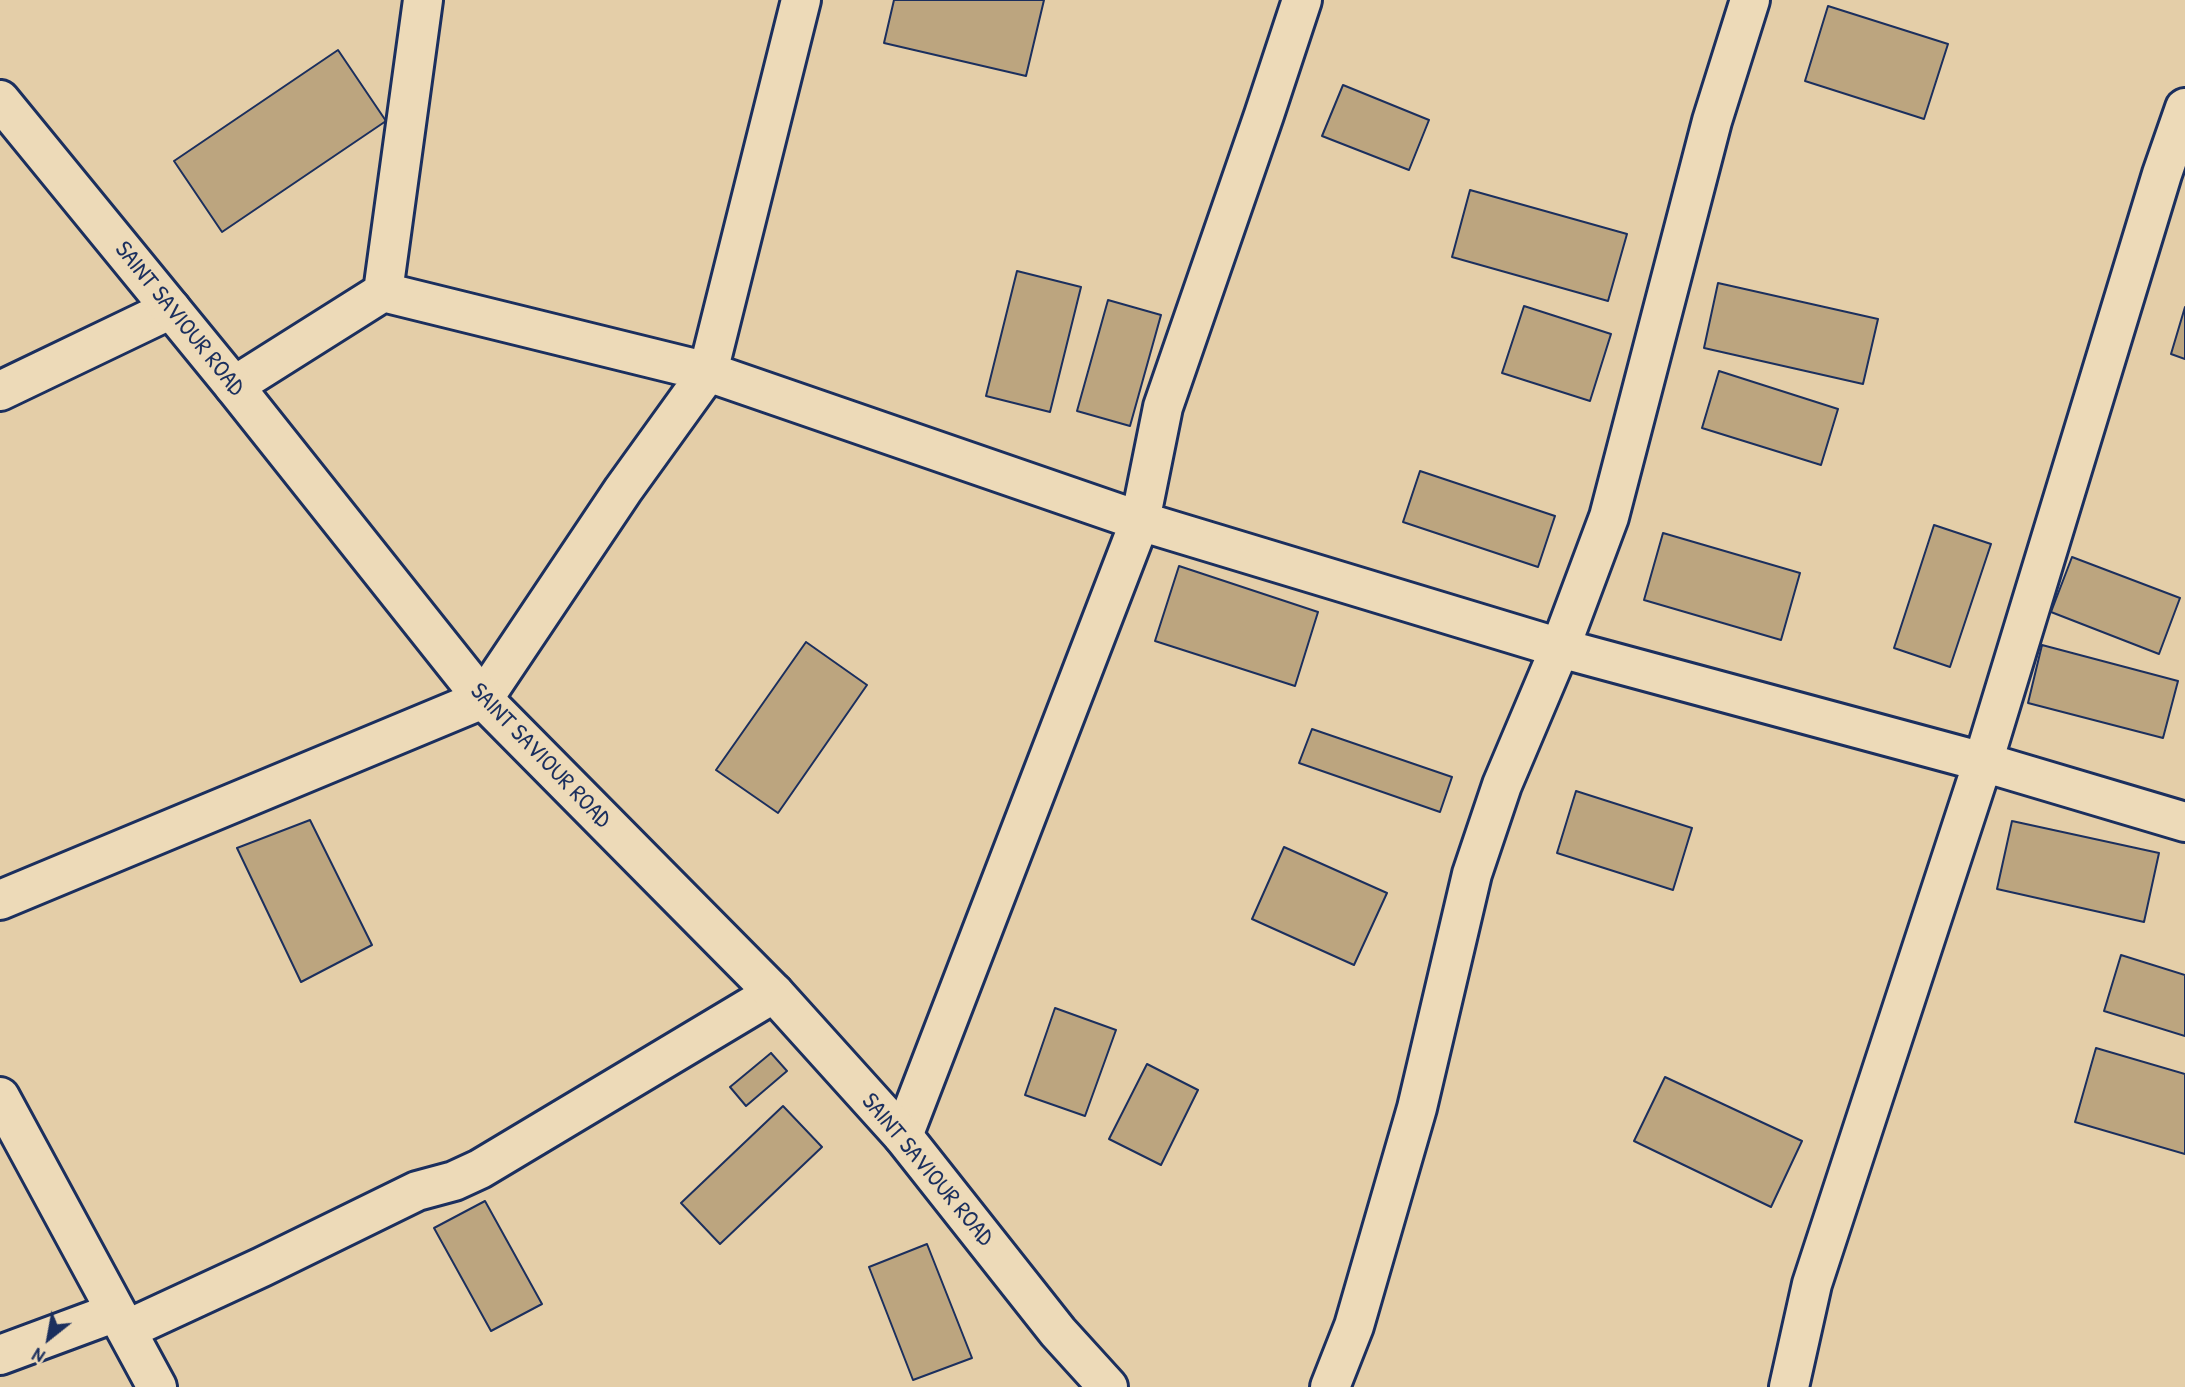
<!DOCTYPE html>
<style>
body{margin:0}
#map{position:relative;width:2185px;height:1387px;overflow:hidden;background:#e4cea8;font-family:"Patrick Hand",sans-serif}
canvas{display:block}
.north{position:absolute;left:14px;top:1303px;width:70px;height:70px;-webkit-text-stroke:5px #eddab8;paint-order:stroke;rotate:211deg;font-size:19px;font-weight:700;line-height:28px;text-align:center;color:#1b2f5e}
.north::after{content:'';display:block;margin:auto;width:24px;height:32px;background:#1b2f5e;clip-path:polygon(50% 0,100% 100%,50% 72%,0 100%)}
</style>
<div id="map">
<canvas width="2185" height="1387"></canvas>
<div class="north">N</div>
</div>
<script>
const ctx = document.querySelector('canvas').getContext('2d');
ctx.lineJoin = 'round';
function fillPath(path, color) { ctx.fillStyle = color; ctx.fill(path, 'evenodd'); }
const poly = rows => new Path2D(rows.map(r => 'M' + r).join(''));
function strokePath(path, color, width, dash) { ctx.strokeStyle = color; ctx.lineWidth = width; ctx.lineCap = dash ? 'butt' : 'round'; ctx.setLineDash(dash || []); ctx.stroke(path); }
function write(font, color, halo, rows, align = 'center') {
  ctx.font = font + ' "Patrick Hand",sans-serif'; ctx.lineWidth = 5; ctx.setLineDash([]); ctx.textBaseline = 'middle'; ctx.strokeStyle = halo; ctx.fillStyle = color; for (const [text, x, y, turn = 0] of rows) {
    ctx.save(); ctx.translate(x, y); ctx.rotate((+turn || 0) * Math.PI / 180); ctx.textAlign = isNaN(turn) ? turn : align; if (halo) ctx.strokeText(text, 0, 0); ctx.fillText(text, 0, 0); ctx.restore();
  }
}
const building = poly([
 [894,0,1044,0,1026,76,884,43,894,0],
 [1828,6,1948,44,1924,119,1805,81,1828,6],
 [338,50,386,121,222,232,174,161,338,50],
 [1343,85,1429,120,1409,170,1322,136,1343,85],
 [1470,190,1627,234,1608,301,1452,257,1470,190],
 [1017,271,1081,287,1050,412,986,396,1017,271],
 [1718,283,1878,319,1863,384,1704,348,1718,283],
 [1108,300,1161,315,1130,426,1077,411,1108,300],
 [1524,306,1611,334,1590,401,1502,373,1524,306],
 [2185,307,2185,359,2171,354,2185,307],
 [1719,371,1838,409,1821,465,1702,428,1719,371],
 [1420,471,1555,516,1538,567,1403,522,1420,471],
 [1934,525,1991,544,1950,667,1894,648,1934,525],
 [1663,533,1800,573,1781,640,1644,600,1663,533],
 [2072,557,2180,598,2159,654,2051,612,2072,557],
 [1179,566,1318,612,1295,686,1155,641,1179,566],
 [806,642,867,685,778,813,716,770,806,642],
 [2042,645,2178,681,2163,738,2028,703,2042,645],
 [1312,729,1452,777,1440,812,1299,763,1312,729],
 [1576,791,1692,828,1673,890,1557,853,1576,791],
 [310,820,372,945,301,982,237,848,310,820],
 [2012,821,2159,853,2144,922,1997,889,2012,821],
 [1284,847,1387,893,1354,965,1252,919,1284,847],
 [2121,955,2185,975,2185,1036,2104,1011,2121,955],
 [1055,1008,1116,1030,1085,1116,1025,1095,1055,1008],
 [2096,1048,2185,1074,2185,1154,2075,1122,2096,1048],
 [771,1053,787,1071,746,1106,730,1087,771,1053],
 [1147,1064,1198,1090,1161,1165,1109,1139,1147,1064],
 [1665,1077,1802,1141,1771,1207,1634,1141,1665,1077],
 [783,1106,822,1147,720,1244,681,1203,783,1106],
 [485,1201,542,1304,491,1331,434,1228,485,1201],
 [927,1244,972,1358,913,1380,869,1267,927,1244]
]);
fillPath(building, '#bca57f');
strokePath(building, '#1b2f5e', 2);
const minor = poly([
 [383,292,423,0],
 [234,386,383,292,708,372,1140,521,1560,648,1983,762,2185,822],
 [0,391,171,309],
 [0,900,483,699,623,490,708,372,801,0],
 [0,1097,157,1387],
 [903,1136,1140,521,1163,407,1264,115,1302,0],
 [126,1330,262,1267,417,1191,454,1181,480,1169,774,993],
 [0,1355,116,1312],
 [1330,1387,1354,1326,1417,1108,1472,874,1502,785,1560,648,1609,517,1712,121,1750,0],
 [1789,1387,1812,1284,1983,762,2162,174,2185,108]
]);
const tertiary = poly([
 [0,100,234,386,483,699,774,993,903,1136,1058,1332,1108,1387]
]);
strokePath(minor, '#1b2f5e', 44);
strokePath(tertiary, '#1b2f5e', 44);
strokePath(minor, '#eddab8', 38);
strokePath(tertiary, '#eddab8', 38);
write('24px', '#1b2f5e', '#eddab8', [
 ["SAINT SAVIOUR ROAD",179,319,51],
 ["SAINT SAVIOUR ROAD",540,756,46],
 ["SAINT SAVIOUR ROAD",927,1170,50]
]);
</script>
